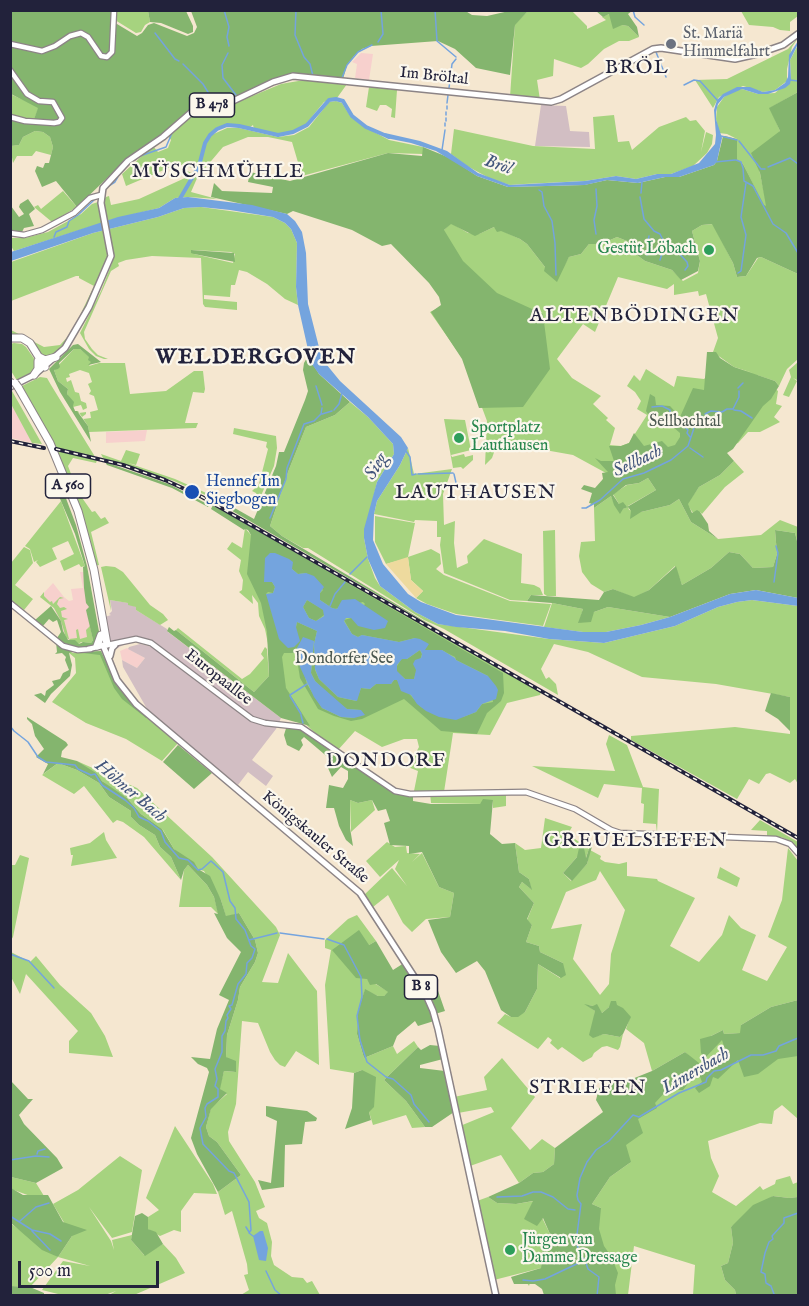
<!DOCTYPE html>
<meta charset="utf-8">
<style>
body{margin:0}
#map{position:relative;width:809px;height:1306px;overflow:hidden;background:#f5e7d0;font-family:"IM FELL English",serif}
canvas{display:block}
.frame{position:absolute;inset:0;border:12px solid #22223b;pointer-events:none}
.scale{position:absolute;left:18px;top:1261px;width:141px;height:27px;box-sizing:border-box;border:3px solid #22223b;border-top:0;padding-left:8px;font-size:18px;line-height:21px;white-space:nowrap;color:#22223b;-webkit-text-stroke:4px #fbf7ec;paint-order:stroke}
</style>
<div id="map">
<canvas width="809" height="1306"></canvas>
<div class="frame"></div>
<div class="scale">500 m</div>
</div>
<script>
const ctx = document.querySelector('canvas').getContext('2d');
ctx.lineJoin = 'round';
function fillPath(path, color) { ctx.fillStyle = color; ctx.fill(path, 'evenodd'); }
const poly = rows => new Path2D(rows.map(r => 'M' + r).join(''));
function strokePath(path, color, width, dash) { ctx.strokeStyle = color; ctx.lineWidth = width; ctx.lineCap = dash ? 'butt' : 'round'; ctx.setLineDash(dash || []); ctx.stroke(path); }
function write(font, color, halo, rows, align = 'center') {
  ctx.font = font + ' "IM FELL English",serif'; ctx.lineWidth = 4.5; ctx.setLineDash([]); ctx.textBaseline = 'middle'; ctx.strokeStyle = halo; ctx.fillStyle = color; for (const [text, x, y, turn = 0] of rows) {
    ctx.save(); ctx.translate(x, y); ctx.rotate((+turn || 0) * Math.PI / 180); ctx.textAlign = isNaN(turn) ? turn : align; if (halo) ctx.strokeText(text, 0, 0); ctx.fillText(text, 0, 0); ctx.restore();
  }
}
fillPath(poly([
 [361,53,373,54,369,80,355,78,357,64,352,62],
 [11,404,21,420,32,443,11,438],
 [147,430,145,441,106,443,106,432],
 [80,572,84,572,95,639,68,644,54,608,40,597,53,583,64,597,69,601,73,600,71,589,83,588],
 [127,648,145,658,137,668,122,660,120,651]
]), '#f7d0cd');
fillPath(poly([
 [541,105,566,106,570,131,589,132,590,147,535,146],
 [110,600,129,603,136,607,136,610,167,629,168,632,281,718,276,729,252,760,273,776,266,786,248,772,238,785,150,714,123,667,122,660,137,668,145,658,128,649,129,647,140,644,152,647,143,642,136,641,127,643,112,651,105,617,111,615,109,614,112,611]
]), '#d2bec3');
fillPath(poly([
 [115,11,148,11,150,22,145,25,141,32,136,33,115,20],
 [528,11,572,11,587,26,587,29,606,20,602,17,609,14,622,25,628,26,639,37,629,41,619,41,604,49,588,64,581,68,554,59,553,76,537,80,540,100,510,97,515,24],
 [741,11,798,11,798,16,790,22,790,31,780,30,773,27,749,25],
 [798,38,792,47,787,69,787,81,775,90,763,92,743,86,719,97,713,108,695,80,727,79,788,49],
 [798,45,798,92,770,108,780,131,759,169,767,206,764,206,743,164,737,159,737,139,727,134,719,133,716,119,717,107,724,97,736,90,742,89,758,94,775,93,791,79,790,60],
 [304,80,347,84,337,98,324,102,306,124,293,132,278,135,254,129,253,125,249,128,227,124,216,128,207,137,227,128,239,128,278,137,294,135,309,127,329,102,336,101,342,103,351,117,365,127,389,140,423,147,423,154,388,153,302,176,292,142,268,137,248,137,223,147,201,173,193,168,178,164,126,186,122,174,153,146,158,152,168,148,171,140,168,136,189,117,201,111,233,104,281,84],
 [369,87,397,90,395,118,391,117,392,109,386,105,380,105,377,111,366,107],
 [10,94,39,107,33,122,11,117],
 [614,115,618,142,629,141,632,150,659,127,686,117,690,121,696,120,705,131,701,152,706,132,713,135,712,144,707,153,693,166,671,174,657,174,636,179,616,176,585,181,524,184,510,185,491,179,467,166,451,154,454,129,533,146,595,149,593,117],
 [35,131,43,132,50,137,53,147,51,155,36,151,32,156,17,156,13,163,10,146,19,145,23,137],
 [185,170,198,176,191,192,217,199,188,197,175,198,159,208,106,221,103,200,106,197,109,196,111,205,139,199,185,178],
 [63,191,77,207,52,222,34,207,38,205,41,209],
 [98,202,102,223,14,251,11,246,12,238,25,238,48,232,81,214,92,204],
 [201,207,273,217,285,223,291,229,297,243,296,287,298,305,285,299,267,284,247,272,239,270,235,285,231,285,230,297,204,295,204,299,237,302,237,310,205,307,203,304,201,258,152,256,126,260,118,263,119,266,111,271,84,332,85,339,92,349,98,355,108,359,104,359,96,356,89,349,80,333,101,291,112,263,113,254,111,242,109,257,78,324,68,341,53,355,43,358,30,341,11,337,11,330,44,347,60,345,72,332,94,286,79,278,79,276,76,276,11,301,11,262,93,233,158,217,184,208],
 [192,250,231,252,235,254,233,263,194,254],
 [451,223,468,233,479,234,494,227,520,239,527,244,545,267,565,264,569,257,581,254,589,244,601,244,617,237,627,241,634,253,645,261,672,270,683,281,698,273,700,261,692,231,702,225,713,224,733,263,737,277,746,276,758,258,761,257,798,274,798,359,787,369,779,386,775,381,757,375,778,391,776,404,782,406,774,417,780,422,760,432,748,432,738,443,625,482,598,502,590,505,606,473,573,455,500,442,497,444,492,458,485,465,487,421,465,362,430,312,442,306,444,230],
 [618,277,667,289,674,284,674,295,698,291,699,296,706,294,718,338,713,352,734,367,753,373,721,364,704,379,677,376,674,387,646,369,640,381,634,375,627,386,635,392,641,401,637,409,647,415,629,443,621,446,610,445,615,428,606,420,608,418,593,404,601,396,572,378,557,359,583,324,595,332],
 [14,343,22,344,26,347,37,363,35,371,18,382,11,371,10,344],
 [74,349,80,349,90,357,92,362,89,366,99,363,125,363,130,394,166,391,194,371,203,371,205,389,204,393,193,392,185,423,198,423,196,428,89,432,88,426,78,411,75,412,67,394,68,389,58,381,54,370],
 [80,370,89,373,92,382,88,384,91,391,89,394,94,396,98,410,90,412,91,418,83,419,82,417,86,414,86,412,79,413,75,411,73,407,81,405,83,410,87,408,86,403,81,401,79,393,75,392,71,380,67,382,66,378,70,377,69,374],
 [798,362,798,378,797,380,793,378,797,381,789,397,783,395,791,377,789,370],
 [40,377,47,378,51,385,97,460,96,463,73,458,68,466,78,492,92,512,95,511,101,519,105,517,109,523,91,532,99,565,95,566,70,481,54,446,22,386],
 [11,391,12,391,42,444,32,443,11,404],
 [350,402,368,417,393,444,394,454,377,482,364,538,368,559,375,578,380,586,415,612,438,624,549,639,604,643,675,626,718,607,737,602,752,600,798,606,798,784,795,779,790,783,770,773,766,774,759,784,749,779,737,799,631,740,631,736,735,727,790,734,790,697,716,684,642,677,588,652,554,644,541,669,546,679,549,677,556,684,558,695,444,629,424,620,308,548,303,548,282,536,270,526,288,472,306,427,335,415],
 [444,419,465,420,471,450,451,455,452,457,464,454,465,457,473,455,473,460,463,469,461,467,453,468],
 [234,428,276,436,277,448,274,466,256,507,256,493,252,491,259,484,268,449,266,447,267,442,233,434],
 [408,448,414,474,452,469,443,494,444,525,455,521,454,543,457,568,468,563,467,556,484,539,522,554,521,583,534,585,540,588,543,595,531,595,527,601,510,600,444,573,440,545,441,537,437,537,437,521,415,520,414,522,374,514,377,501,400,465],
 [126,450,140,454,136,465,128,463,175,479,213,496,212,498,174,481,103,458,101,454,121,461],
 [734,461,744,472,725,487,702,514,700,512,693,513,687,504,699,487,720,475],
 [648,478,656,490,628,506,629,510,641,512,670,505,679,499,691,522,718,539,761,535,780,520,798,527,798,545,795,533,775,530,777,554,773,567,753,568,740,554,729,552,711,568,682,585,675,566,649,590,634,598,613,589,604,592,591,584,582,572,579,556,581,542,595,541,594,508,611,496,614,503,623,509,627,507,619,504,613,494,627,485,639,483],
 [61,501,85,566,81,567,79,564,64,571,60,561,74,554,68,541,52,548,57,559,40,567,36,562,38,560,34,562,30,549,25,546],
 [375,516,415,523,408,557,431,549,440,554,441,564,436,569,444,575,510,601,551,604,543,626,456,614,427,604,416,598,423,591,411,580,408,558,386,564,375,542],
 [245,528,251,535,258,530,541,692,540,695,507,703,490,735,453,733,444,792,506,790,506,806,493,808,493,800,480,804,431,803,430,793,436,792,414,791,418,771,408,767,419,747,417,739,404,739,382,747,355,731,338,750,315,733,298,717,269,649,265,629,259,616,258,603,252,595,253,604,239,592,242,590,243,580,239,571,241,560,227,549,232,542,242,548],
 [555,530,556,596,547,596,544,594,543,531],
 [24,547,30,550,33,563,15,585,33,599,24,610,11,600,11,563],
 [106,566,115,567,123,572,150,605,163,614,168,620,160,625,136,610,136,607,128,605,128,603,110,600,111,611,101,567],
 [44,592,44,596,50,602,52,601,53,604,60,597,64,598,59,599,57,604,60,608,64,607,67,609,61,611,62,617,68,619,64,620,69,639,77,638,76,630,78,629,80,639,87,637,86,630,90,626,93,640,91,643,81,642,79,644,66,638,61,621,54,608,40,597],
 [552,603,583,609,579,623,594,612,608,607,670,617,641,625,606,632,583,632,544,627],
 [178,628,242,679,250,674,264,658,261,654,265,647,267,649,269,676,254,692,176,630],
 [62,647,73,653,101,653,119,694,178,743,162,761,126,739,86,723,52,702,76,673,75,658],
 [609,735,627,745,643,787,659,789,657,833,656,824,643,823,644,804,641,803,642,788,604,784,598,798,532,766,615,771,606,744],
 [77,761,137,788,212,857,276,927,280,935,262,982,278,983,288,953,317,991,319,1065,296,1051,285,1067,280,1065,275,1060,270,1052,258,1023,242,1021,236,1104,228,1132,229,1141,255,1182,265,1207,256,1211,259,1218,267,1223,272,1242,271,1256,274,1265,292,1277,303,1278,307,1283,312,1281,320,1295,241,1295,249,1290,244,1275,248,1274,247,1264,232,1211,225,1215,218,1192,241,1175,217,1142,209,1136,206,1127,211,1108,227,1094,219,1089,224,1071,235,1072,226,1057,227,1035,238,1000,240,987,255,962,258,953,255,940,239,913,226,917,221,900,204,871,197,869,174,849,163,830,141,814,127,798,116,792],
 [58,763,77,770,99,783,109,797,131,811,131,817,139,825,155,835,160,847,171,857,181,880,144,837,123,822,117,820,113,823,84,786,74,794,42,775],
 [350,800,358,803,372,800,375,810,351,832],
 [545,818,572,827,568,834,589,849,585,860,577,857,563,873,571,881,587,864,590,850,601,856,600,859,605,862,619,864,627,862,627,876,657,879,658,881,695,898,670,946,699,962,722,935,729,915,741,928,756,935,742,970,767,981,787,947,768,937,782,900,788,848,798,861,798,1000,771,1007,741,1025,741,1033,724,1034,723,1030,711,1036,798,1037,798,1119,782,1105,774,1111,772,1124,760,1123,708,1141,711,1158,719,1176,712,1192,736,1206,760,1186,763,1190,775,1184,776,1180,790,1176,793,1184,798,1182,798,1197,789,1198,773,1196,731,1227,733,1243,728,1263,721,1266,725,1280,735,1290,736,1295,693,1295,695,1265,634,1246,628,1295,597,1295,530,1283,529,1286,527,1283,580,1258,554,1201,578,1181,689,1056,685,1052,652,1071,644,1043,626,1029,630,1017,609,1007,602,1013,593,1006,587,1005,595,1011,593,1037,604,1034,620,1037,623,1034,620,1047,618,1050,607,1046,602,1047,594,1053,592,1057,583,1062,562,1047,558,1050,550,1043,552,1040,548,1037,538,1049,497,1023,505,1014,511,1017,525,1012,537,989,538,964,560,978,563,963,540,952,539,946,526,942,532,925,527,920,534,903,519,887,522,882,531,889,529,879,519,872,515,843,525,850,541,848],
 [600,871,625,910,611,954,609,984,600,995,573,959,582,924,551,929,566,892,596,880],
 [631,1162,610,1177,592,1204,601,1208,591,1210,587,1181],
 [760,820,798,842,798,850,790,841,781,837,767,837,767,831,751,830],
 [104,832,106,840,117,858,71,866,73,855,71,855,70,848,90,843],
 [387,842,395,847,406,846,407,853,420,854,412,862,422,853,439,887,454,893,450,917,426,919,412,932,403,923,388,895,373,907,364,895,392,868,407,886,395,869,399,860,380,877,366,861],
 [20,855,29,858,13,937,11,940,11,865,15,865],
 [188,865,207,885,214,897,219,915,211,907,179,907,184,870],
 [720,867,740,878,737,887,717,878],
 [357,915,376,941,369,945,367,979,389,992,384,996,378,996,365,990,358,1012,357,1034,364,1058,393,1046,397,1054,414,1041,418,1047,384,1080,406,1101,425,1127,412,1128,406,1115,373,1125,369,1112,362,1070,354,1073,330,1069,325,985,331,950,325,948,325,940,348,919],
 [11,952,30,962,36,956,60,985,91,1013,105,1036,113,1057,69,1053,69,1041,78,1031,26,974,20,994,11,977],
 [502,1058,535,1097,511,1128,530,1150,542,1139,555,1148,554,1164,543,1172,533,1173,519,1183,501,1155,470,1166,460,1126,494,1112,491,1107,458,1113,454,1097,487,1090,484,1077],
 [175,1126,213,1184,217,1194,194,1193,181,1211,181,1232,174,1230,160,1236,148,1229,148,1217,159,1210,146,1198],
 [120,1156,142,1170,132,1232,112,1238,89,1207,111,1241,114,1250,112,1240,132,1235,131,1240,144,1255,163,1244,176,1258,185,1273,134,1295,109,1295,116,1291,105,1295,62,1295,42,1290,63,1261,90,1266,58,1257,30,1287,11,1286,10,1223,58,1257,72,1236,53,1204,78,1190],
 [11,1177,36,1183,44,1196,33,1197,11,1189],
 [488,1197,497,1203,516,1204,534,1201,550,1234,543,1245,541,1268,494,1280,477,1201]
]), '#a6d37f');
fillPath(poly([
 [464,10,472,15,487,16,509,11,528,11,515,25,510,75,476,68,455,49,438,41,371,46,362,49,354,56,347,65,343,79,304,74,291,75,231,99,196,106,187,112,164,133,127,159,77,207,56,181,42,187,35,171,37,166,43,168,45,163,49,163,53,147,50,137,43,132,35,131,23,137,19,145,11,146,11,117,33,122,38,108,11,94,11,11,113,11,115,25,117,24,137,36,142,33,148,25,154,23,187,36,194,33,197,27,191,11],
 [148,11,186,11,193,26,193,32,188,34,161,23,150,22],
 [596,11,632,11,628,14,637,27,639,37,628,26,622,25,613,29,609,14,603,17],
 [798,92,798,274,761,257,757,258,746,276,737,277,733,263,712,224,702,225,692,231,700,261,698,271,681,280,672,270,645,261,634,253,627,241,617,237,601,244,589,244,581,254,569,257,557,282,544,271,545,267,527,244,520,239,501,231,497,232,494,227,475,236,451,224,444,230,463,261,497,293,543,314,550,369,523,407,479,408,462,359,431,312,441,305,439,297,429,283,391,244,382,246,352,230,293,211,287,214,211,197,214,183,222,191,272,193,273,187,248,182,250,172,290,181,388,153,422,156,423,147,450,158,477,176,508,187,584,185,607,180,638,183,665,177,679,177,714,165,717,161,723,136,725,136,737,139,737,159,743,164,764,205,766,206,760,173,751,153,780,131,769,108],
 [28,199,35,209,29,214,34,226,24,228,22,232,11,230,11,206,19,217,24,214,19,207,20,204],
 [191,250,234,253,235,262,194,254,191,253],
 [78,344,101,362,88,365,91,362,88,360,89,357,80,349,74,349,59,363,60,367,58,369,54,370,58,381,68,389,67,394,74,402,73,406,75,411,77,411,88,426,91,442,60,392,49,369,73,345],
 [707,352,716,352,720,358,734,367,775,381,779,386,771,399,763,406,733,449,727,453,734,461,720,475,699,487,688,504,692,513,697,510,700,512,708,524,709,531,718,539,691,522,679,499,670,505,641,512,630,519,631,511,628,507,623,509,620,514,614,505,611,496,594,508,594,504,589,503,592,493,581,489,584,485,595,488,603,479,602,473,608,472,595,458,601,461,614,461,609,446,621,446,629,443,634,433,644,446,662,441,668,447,675,445,680,437,680,433,672,426,648,414,646,411,650,394,655,397,656,405,670,406,680,417,693,388,704,390],
 [648,478,656,490,627,507,623,502,619,504,613,495,626,485,639,483],
 [308,356,319,374,350,402,335,415,306,427,288,472,270,526,282,536,461,643,215,501,217,498,254,519,276,466,279,452,284,452,305,400,308,391,303,370,304,363],
 [105,462,169,484,209,505,208,507,172,488,107,465],
 [64,493,76,525,87,566,100,637,99,641,93,647,78,649,68,646,57,638,61,632,57,620,53,622,49,619,43,626,35,620,51,606,61,621,63,631,68,640,75,640,79,644,83,642,91,643,93,640,86,610,89,607,86,603,84,588,83,567,85,566,75,534,58,494],
 [213,505,503,673,504,693,501,701,487,713,477,734,441,731,404,699,362,719,351,721,334,716,318,709,300,678,296,653,284,653,282,657,286,688,310,726,281,718,167,631,169,627,174,631,176,630,254,692,269,676,267,632,261,603,247,574,251,535,248,530,245,529,244,530,211,509],
 [292,569,298,574,306,573,323,590,320,593,320,600,332,608,335,609,363,602,365,604,351,618,344,620,352,634,358,637,362,635,399,642,415,638,425,650,442,650,447,653,455,657,456,660,488,676,493,702,482,704,476,712,463,717,421,707,397,680,394,680,391,684,376,684,370,689,361,688,356,701,338,697,319,679,315,670,314,644,317,631,297,622,296,627,266,594,268,592,273,593,275,587,272,582,264,582],
 [314,641,311,673,315,681,331,697,347,709,361,710,354,718,341,717,322,708,307,684,297,648,301,644],
 [775,530,795,533,798,545,798,598,756,590,730,594,670,617,608,607,594,612,591,622,578,623,583,609,552,603,527,601,531,595,599,600,604,592,613,589,634,597,649,590,676,566,682,585,711,568,729,552,740,554,753,568,773,567,777,554],
 [307,600,324,610,324,615,316,621,309,618,303,607],
 [56,642,72,652,69,653,72,665,70,676,51,694,45,703,34,695,41,693,45,696,46,691,54,685,52,681,60,679,63,673,69,670,65,660,66,657,62,653,55,654,57,652],
 [420,650,422,654,414,679,405,679,396,671,397,666,402,658,407,659],
 [101,651,117,686,148,717,146,718,122,699,114,688,100,655,74,652],
 [771,693,790,697,790,731,778,719,765,711],
 [27,717,66,742,68,745,62,751,61,757,77,761,96,773,102,781,127,798,141,814,162,829,174,849,194,862,198,869,210,876,221,900,226,916,239,913,255,940,258,953,255,962,240,987,238,1000,227,1035,226,1057,236,1061,236,1072,224,1071,220,1089,227,1093,211,1109,206,1127,209,1136,217,1142,241,1175,218,1192,197,1154,191,1138,209,1072,207,1068,198,1064,191,1057,210,1059,217,1029,229,1000,219,995,241,952,227,938,214,913,218,914,214,897,207,885,188,865,184,870,181,880,171,857,160,847,155,835,139,825,131,817,131,811,109,797,99,783,77,770,58,763,43,774,48,764,36,757,44,749,35,736,32,724,27,719],
 [287,725,306,731,385,788,395,793,413,795,413,801,431,804,480,804,483,799,493,800,490,834,502,844,515,843,519,872,529,879,532,890,522,882,519,887,534,903,527,919,532,925,526,942,539,946,540,952,563,963,566,975,561,978,538,964,537,989,525,1012,518,1017,511,1017,501,1010,485,971,477,961,456,973,441,952,428,920,450,917,454,893,439,887,422,852,409,854,409,846,390,845,384,823,390,821,386,809,378,811,372,800,358,803,350,800,350,828,353,846,346,840,339,826,334,808,326,808,329,785,343,788,348,779,348,771,341,767,332,777,328,768,330,759,304,737,301,740,303,745,299,751,287,745,284,735],
 [178,745,212,773,194,789,163,762],
 [591,842,593,843,587,864,572,881,563,873,577,857,579,848,584,848,586,858],
 [359,930,369,945,376,941,393,970,404,963,421,990,434,1021,418,1026,415,1021,397,1036,393,1046,364,1058,357,1034,358,1011,365,989,378,996,384,996,388,992,376,984,370,985,367,979,356,978,332,950],
 [436,985,445,1011,435,1014,424,989],
 [798,1000,798,1056,778,1059,758,1074,744,1077,738,1060,718,1079,713,1077,710,1086,699,1093,695,1088,702,1082,699,1074,705,1063,711,1063,728,1059,722,1040,705,1058,701,1053,700,1039,711,1036,723,1030,724,1034,740,1033,741,1025,771,1007],
 [611,1001,616,1001,617,1005,623,1008,631,1017,623,1034,620,1037,604,1034,593,1038,589,1035,595,1011,584,1004,593,1006,597,1004,602,1013,609,1007],
 [430,1045,440,1046,443,1059,420,1065,420,1068,445,1071,454,1112,432,1127,425,1127,406,1101,384,1080,418,1047,421,1050],
 [685,1052,699,1063,696,1073,683,1090,667,1090,655,1103,657,1108,638,1119,643,1133,626,1145,631,1162,610,1177,592,1204,601,1208,599,1229,604,1246,611,1256,618,1273,615,1285,616,1295,544,1295,542,1289,535,1284,514,1284,511,1277,541,1268,543,1245,550,1234,543,1218,537,1226,524,1219,533,1201,516,1204,497,1203,488,1197,519,1183,533,1173,543,1172,554,1164,555,1148,603,1112,596,1100,599,1088,614,1082,632,1079,652,1071],
 [362,1070,376,1077,374,1107,369,1112,371,1120,345,1129,352,1108,354,1073],
 [11,1081,28,1099,33,1099,19,1115,24,1124,57,1158,63,1168,36,1183,11,1177],
 [266,1106,307,1111,317,1118,316,1121,305,1122,302,1144,285,1145,284,1187,262,1190,258,1180,271,1183,277,1121,266,1116],
 [11,1188,23,1195,48,1195,63,1222,87,1230,72,1236,58,1257,42,1250,11,1223],
 [773,1196,789,1198,798,1197,798,1295,736,1295,735,1290,725,1280,721,1266,728,1263,733,1243,731,1227,753,1205],
 [142,1213,148,1217,148,1229,156,1232,163,1244,145,1256,131,1240,135,1216],
 [11,1286,30,1287,44,1293,44,1295,11,1295]
]), '#84b56e');
fillPath(poly([
 [408,557,411,580,423,591,416,598,386,564]
]), '#eeda9e');
fillPath(poly([
 [798,41,798,44,790,60,791,79,790,84,785,88,768,94,758,94,742,89,724,97,718,104,716,112,716,119,722,138,717,161,714,165,679,177,665,177,638,183,607,180,585,185,508,187,477,176,436,151,411,143,386,138,385,133,420,141,447,151,478,173,510,185,585,181,616,176,636,179,657,174,671,174,699,163,715,144,716,135,714,110,717,100,723,94,737,87,750,87,763,92,775,90,785,83,788,77,789,55],
 [188,197,252,205,287,214,295,221,302,232,306,253,308,304,322,359,340,381,401,437,408,448,400,465,377,501,374,514,373,540,383,564,408,594,421,602,456,615,583,632,606,632,641,625,670,617,730,594,756,590,798,598,798,606,752,600,737,602,718,607,675,626,604,643,549,639,505,631,456,627,438,624,415,612,380,586,368,559,364,538,364,529,377,482,394,454,393,444,368,417,319,374,311,363,298,305,296,287,297,243,291,229,285,223,273,217,230,210,201,207,184,208,158,217,93,233,11,261,11,252,14,251,118,217,159,208,175,198],
 [270,553,275,553,289,559,293,562,292,569,298,574,306,573,314,576,324,587,320,593,320,600,332,608,337,609,342,600,355,599,388,621,385,628,374,630,358,626,351,618,346,618,344,621,352,634,358,637,362,635,399,642,415,638,420,639,429,644,425,650,442,650,455,658,456,660,488,676,496,686,498,690,496,699,482,704,476,712,456,720,439,717,426,711,417,704,411,695,401,691,397,680,394,680,391,684,376,684,370,689,361,688,357,701,338,697,319,679,315,669,314,644,317,631,297,622,296,627,300,641,294,647,288,648,279,639,266,594,273,593,275,587,272,582,264,582,265,558],
 [307,600,323,610,324,616,316,621,309,618,303,607],
 [420,650,422,654,421,658,415,660,413,664,416,670,414,679,405,679,397,671,397,665,402,659,407,659],
 [303,637,314,641,311,673,315,681,347,709,361,710,365,715,354,718,341,717,322,708,314,697,300,667,297,648],
 [260,1231,263,1231,268,1248,266,1261,259,1260,253,1236]
]), '#74a4de');
strokePath(poly([
 [224,10,229,27,227,37,229,46],
 [296,10,295,35,304,57,310,64,313,76],
 [435,10,437,41,456,57],
 [633,10,635,17,644,25],
 [155,33,175,59,179,61],
 [378,42,383,34,381,10],
 [656,52,666,77],
 [228,53,222,65,223,78,236,95],
 [183,64,203,84,211,97,208,103],
 [342,78,347,65,358,52,372,45],
 [790,80,798,81],
 [684,85,694,80,700,81,718,101],
 [449,88,452,64,456,59],
 [447,103,448,95],
 [447,109,447,106],
 [446,115,446,112],
 [446,121,446,118],
 [445,126,445,123],
 [721,136,737,140],
 [739,141,761,169,765,169],
 [442,150,445,130],
 [140,156,166,147,172,133],
 [736,160,741,162,743,168,744,181,753,186,773,224,786,233,798,253],
 [715,162,735,160],
 [768,167,790,158,798,164],
 [124,169,134,160],
 [107,187,115,182,119,175],
 [596,189,597,206,594,220,596,234],
 [539,190,542,192,544,206,552,221,555,243,556,275],
 [641,193,642,182],
 [640,197,644,219,654,231,660,234,665,244,671,248,675,249,687,262,688,266,685,270],
 [54,237,56,232,67,227,69,221,78,215,94,200],
 [648,241,649,236],
 [647,255,649,244],
 [660,260,665,244],
 [738,273,741,271,746,235,741,217,746,183],
 [316,386,322,405],
 [738,388,743,383],
 [652,407,662,406,670,410,670,414,674,415,676,420,688,430,687,433,690,437],
 [334,410,339,404,342,393],
 [734,410,741,411,752,418],
 [322,414,332,411],
 [705,414,711,411,722,412,727,409,733,409,739,397,739,391],
 [695,426,702,416],
 [690,448,703,457],
 [406,451,410,457,412,475,416,474],
 [418,474,453,473],
 [454,474,457,487,462,489],
 [463,490,469,495],
 [582,508,586,508,600,500,623,479,644,473,671,460,688,446,694,428],
 [270,518,286,479,287,468,304,424,314,421,321,414,322,408],
 [350,574,367,557],
 [774,582,778,553,776,546],
 [330,606,335,594,345,582],
 [290,695,307,684],
 [290,696,301,714],
 [301,715,303,723],
 [10,726,14,731,28,742,38,757,46,762,75,765,78,769,91,775,95,774,102,785,125,800,134,808,139,817,148,821,161,831,165,842,179,858,188,860,198,870,202,869,211,861,223,872,230,901,235,908,236,919,245,930,251,946,255,949,252,958,247,963,246,974,238,984,232,1005,229,1006,231,1009,227,1015,228,1018,226,1021,225,1031,222,1036,222,1052,215,1069,217,1079,215,1086,218,1089,218,1097,207,1104,205,1108,206,1117,200,1128,203,1144],
 [280,933,324,939],
 [327,939,344,945,361,977,362,997,357,1016,360,1040,367,1062,386,1077,393,1079,411,1095,414,1104,429,1122],
 [249,940,277,933],
 [10,954,29,961,54,988],
 [203,1144,229,1171,234,1173,249,1202,251,1230,249,1233,253,1236],
 [37,1154,38,1151,45,1149],
 [10,1160,36,1156,49,1157],
 [497,1197,522,1196,533,1192,541,1192,553,1197,568,1209,575,1210],
 [10,1216,32,1230,50,1234,61,1241],
 [20,1221,36,1207,49,1203],
 [246,1227,249,1232],
 [32,1231,50,1250],
 [266,1271,275,1290,282,1296],
 [523,1280,533,1281,545,1279,585,1260],
 [774,1294,771,1286,766,1283,765,1274,761,1272,765,1253,769,1242,773,1239,772,1236,784,1223,784,1218,798,1213],
 [597,1296,599,1277,588,1269,585,1260,581,1256,576,1242,581,1204,578,1200,577,1195,580,1178,587,1162,596,1150,609,1141,633,1115,639,1117,679,1093,706,1082,707,1078,714,1071,721,1070,751,1055,763,1055,776,1051,779,1046,798,1038]
]), '#74a4de', 1.5);
strokePath(poly([
 [178,202,199,166,205,143,210,135,217,129,227,125,239,126,278,135,293,132,307,125,329,100,336,99,343,101,352,116,366,127,389,137]
]), '#74a4de', 4);
const secondary = poly([
 [10,44,42,51,55,46,70,36,81,33,88,37,101,56,107,57,112,52,114,10],
 [10,70,27,94,39,101,53,102,62,118,59,122,54,123,25,121,10,117],
 [10,233,24,235,42,230,74,213,90,198,101,195],
 [10,603,63,646,78,650,91,649],
 [88,649,136,639,151,643,252,719,265,723,301,727,395,791,410,794,526,792,575,809,611,830,620,833,776,839,790,844,798,853]
]);
const primary = poly([
 [10,387,34,375,65,348,89,307,111,256,101,203,103,188,128,161,163,137,194,110,233,101,273,82,293,76,551,102,561,99,653,49,661,48,735,59,757,54,783,45,798,34],
 [103,645,117,680,136,704,360,893,426,995,433,1011,438,1029,496,1296],
 [110,656,112,648,115,645]
]);
const highway = poly([
 [10,338,22,338,30,343,45,367],
 [39,357,45,360,56,357],
 [34,375,38,369,38,361],
 [10,382,12,384],
 [18,387,50,443,78,511,94,570,107,644],
 [97,646,101,635]
]);
strokePath(secondary, '#8c8486', 7);
strokePath(primary, '#8c8486', 8);
strokePath(highway, '#8c8486', 9);
strokePath(secondary, '#fff', 4.5);
strokePath(primary, '#fff', 5);
strokePath(highway, '#fff', 7);
const rail = poly([
 [10,441,44,448],
 [56,449,123,465,165,480,202,497,798,838]
]);
strokePath(rail, '#22223b', 4);
strokePath(rail, '#fbf7ec', 1.5, [4.5]);
const highwayBridge = poly([
 [15,383,18,387]
]);
strokePath(highwayBridge, '#8c8486', 9, []);
strokePath(highwayBridge, '#fff', 7);
for (const [x, y, r, color] of [
 [671,44,6,"#6b7280"],
 [709,250,6,"#2e9e5b"],
 [459,438,6,"#2e9e5b"],
 [192,492,8,"#1a4fb4"],
 [510,1250,6,"#2e9e5b"]
]) { const dot = new Path2D(); dot.arc(x, y, r, 0, 2 * Math.PI); ctx.fillStyle = color; ctx.fill(dot); strokePath(dot, '#fbf7ec', 2); }
for (const [x, y, w] of [
 [212,105,45],
 [68,486,45],
 [421,987,33]
]) { const box = new Path2D(); box.roundRect(x - w / 2, y - 12, w, 24, 4.5); ctx.fillStyle = '#fbf7ec'; ctx.fill(box); strokePath(box, '#22223b', 1.5); }
write('bold 15px', '#22223b', null, [
 ["B 478",212,105],
 ["A 560",68,486],
 ["B 8",421,987]
]);
write('16px', '#5b616d', '#fbf7ec', [
 ["St. Mariä",683,35],
 ["Himmelfahrt",683,53]
], 'left');
write('16px', '#22223b', '#fbf7ec', [
 ["Im Bröltal",434,77,6],
 ["Europaallee",218,678,38],
 ["Königskauler Straße",315,838,40]
]);
write('16px', '#27864d', '#fbf7ec', [
 ["Gestüt Löbach",697,250,"right"],
 ["Sportplatz",471,429],
 ["Lauthausen",471,447],
 ["Jürgen van",522,1241],
 ["Damme Dressage",522,1259]
], 'left');
write('16px', '#4a574f', '#fbf7ec', [
 ["Sellbachtal",685,423],
 ["Dondorfer See",344,660]
]);
write('16px', '#164399', '#fbf7ec', [
 ["Hennef Im",206,483],
 ["Siegbogen",206,501]
], 'left');
write('italic 18px', '#43567c', '#fbf7ec', [
 ["Bröl",498,166,19],
 ["Sellbach",638,462,-26],
 ["Sieg",377,467,-60],
 ["Höhner Bach",130,792,40],
 ["Limersbach",696,1072,-30]
]);
ctx.letterSpacing = '1.5px';
write('20px', '#22223b', '#fbf7ec', [
 ["BRÖL",637,69],
 ["MÜSCHMÜHLE",218,173],
 ["ALTENBÖDINGEN",635,317],
 ["LAUTHAUSEN",476,494],
 ["DONDORF",386,762],
 ["GREUELSIEFEN",636,842],
 ["STRIEFEN",588,1089]
]);
ctx.letterSpacing = '0px';
ctx.letterSpacing = '1.5px';
write('bold 22px', '#22223b', '#fbf7ec', [
 ["WELDERGOVEN",256,358]
]);
ctx.letterSpacing = '0px';
</script>
